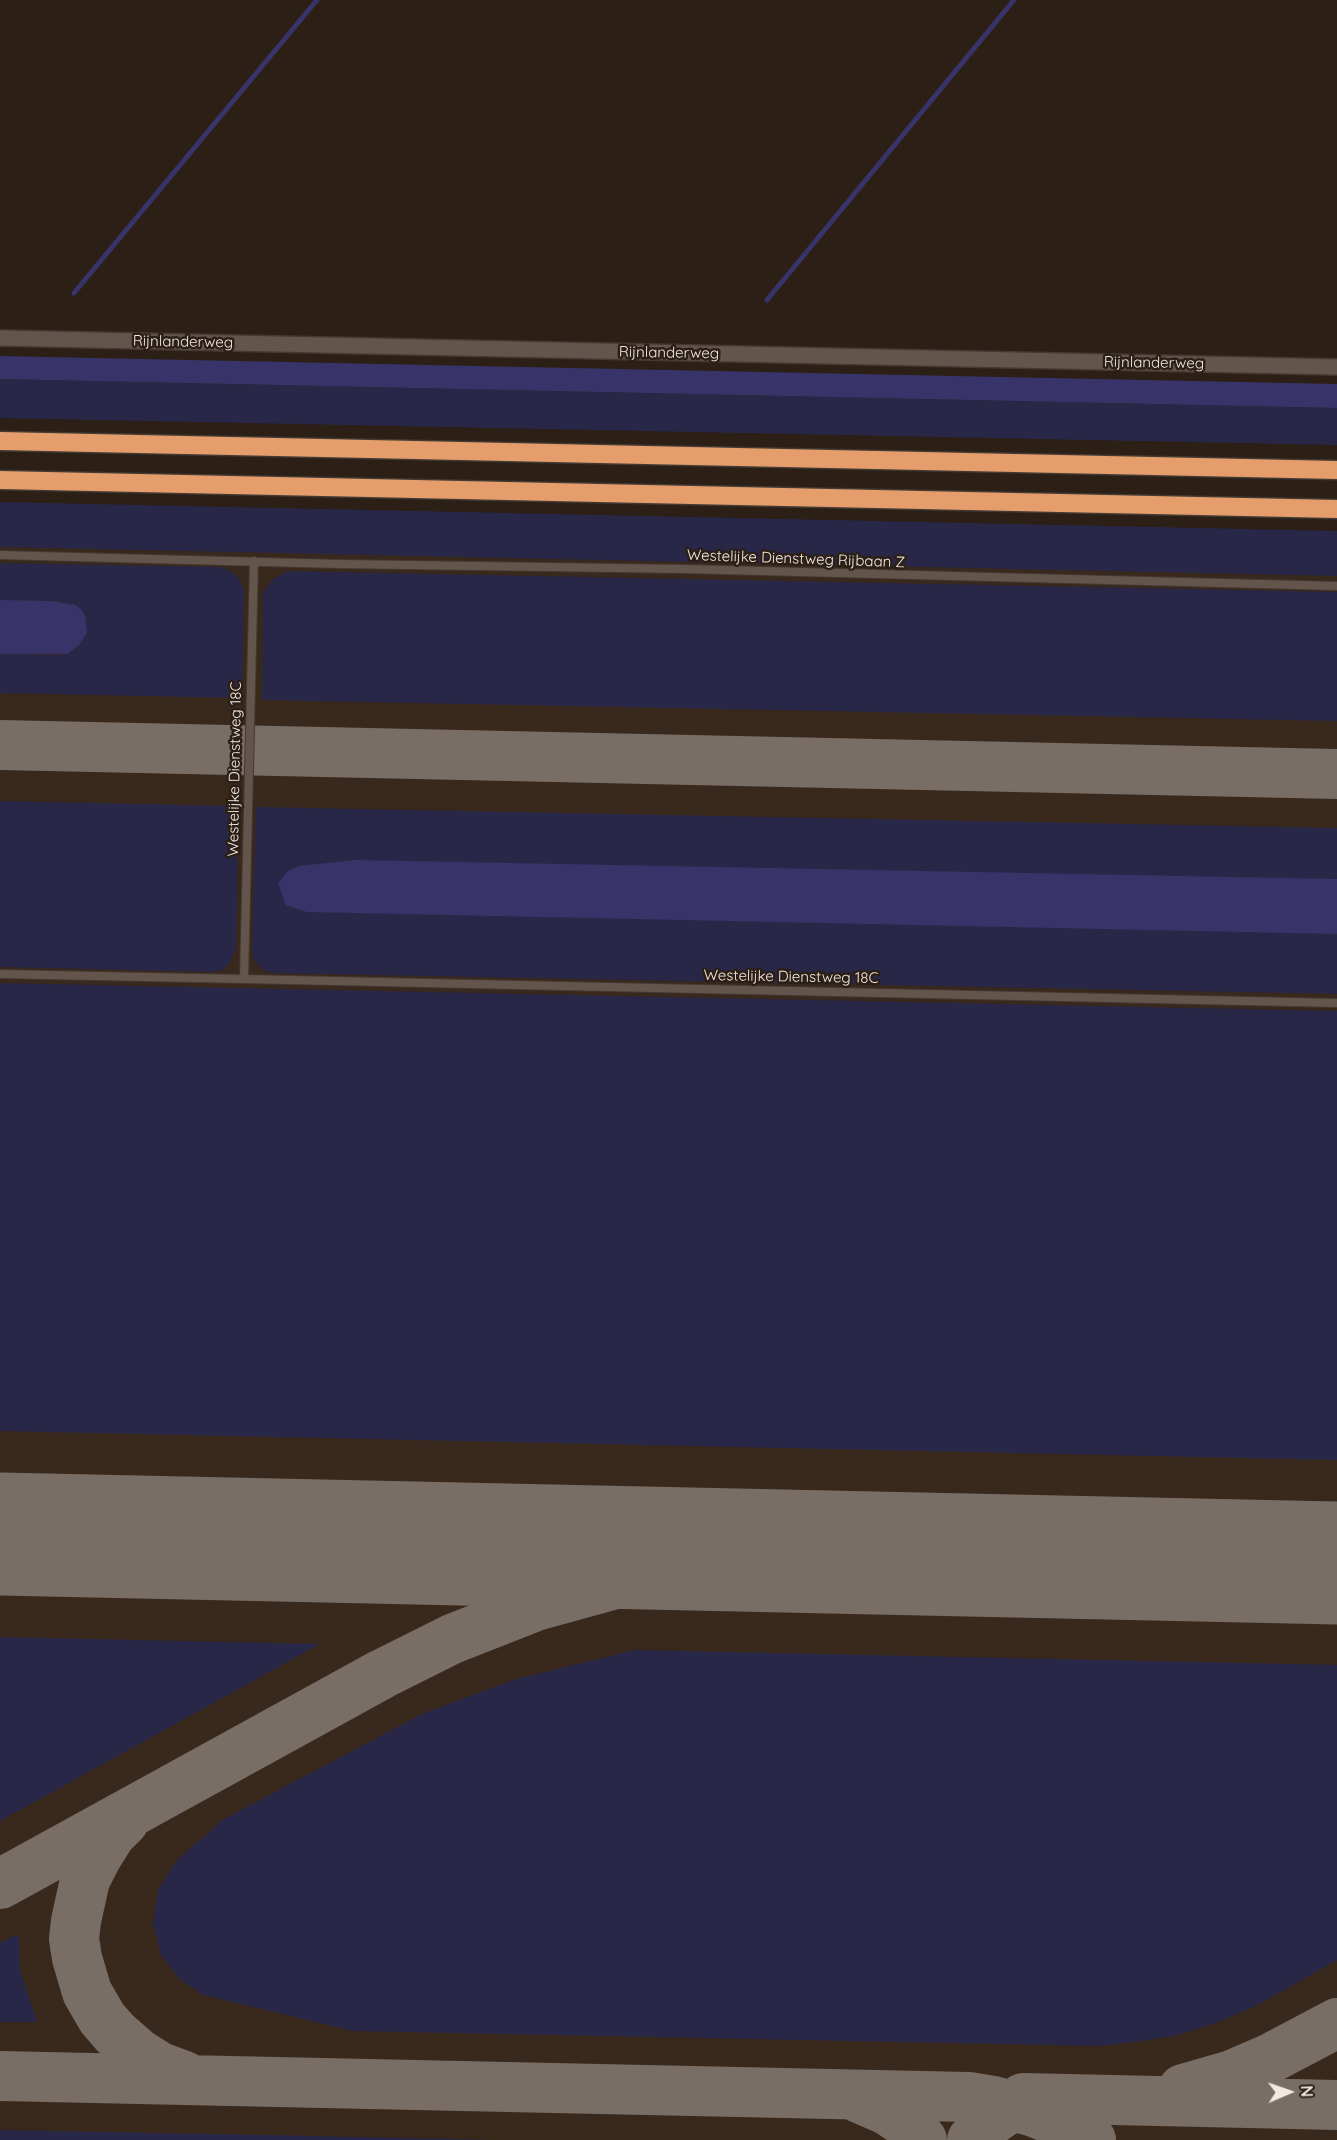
<!DOCTYPE html>
<style>
body{margin:0}
#map{position:relative;width:1337px;height:2140px;overflow:hidden;background:#2b1f16;font-family:Quicksand,sans-serif}
canvas{display:block}
.north{position:absolute;left:1259px;top:2062px;width:60px;height:60px;-webkit-text-stroke:4px #2b1f16;paint-order:stroke;rotate:88deg;font-size:16px;font-weight:700;line-height:24px;text-align:center;color:#f2e9e4}
.north::after{content:'';display:block;margin:auto;width:21px;height:27px;background:#f2e9e4;clip-path:polygon(50% 0,100% 100%,50% 72%,0 100%)}
</style>
<div id="map">
<canvas width="1337" height="2140"></canvas>
<div class="north">N</div>
</div>
<script>
const ctx = document.querySelector('canvas').getContext('2d');
ctx.lineJoin = 'round';
function fillPath(path, color) { ctx.fillStyle = color; ctx.fill(path, 'evenodd'); }
const poly = rows => new Path2D(rows.map(r => 'M' + r).join(''));
function strokePath(path, color, width, dash) { ctx.strokeStyle = color; ctx.lineWidth = width; ctx.lineCap = dash ? 'butt' : 'round'; ctx.setLineDash(dash || []); ctx.stroke(path); }
function write(font, color, halo, rows, align = 'center') {
  ctx.font = font + ' Quicksand,sans-serif'; ctx.lineWidth = 5; ctx.setLineDash([]); ctx.textBaseline = 'middle'; ctx.strokeStyle = halo; ctx.fillStyle = color; for (const [text, x, y, turn = 0] of rows) {
    ctx.save(); ctx.translate(x, y); ctx.rotate((+turn || 0) * Math.PI / 180); ctx.textAlign = isNaN(turn) ? turn : align; if (halo) ctx.strokeText(text, 0, 0); ctx.fillText(text, 0, 0); ctx.restore();
  }
}
fillPath(poly([
 [0,543,1337,571,1337,2140,0,2140]
]), '#39281c');
fillPath(poly([
 [0,379,1337,408,1337,445,0,418],
 [0,502,1337,531,1337,576,0,547],
 [0,563,220,567,230,571,237,576,244,590,242,698,0,693,0,654,62,655,75,605,52,601,0,600],
 [288,571,1337,592,1337,721,262,700,263,592,273,579],
 [0,801,239,806,236,949,229,964,222,970,213,972,0,967],
 [256,807,1337,828,1337,994,273,973,266,971,259,966,254,960,252,952],
 [0,983,1337,1011,1337,1460,0,1431],
 [0,1637,320,1644,0,1821],
 [635,1650,1337,1665,1337,1960,1256,2006,1216,2023,1178,2035,1142,2041,1100,2046,353,2031,203,1995,179,1979,161,1955,153,1923,158,1890,177,1860,224,1819,422,1714,516,1679],
 [13,1936,19,1937,20,1970,37,2022,0,2022,0,1943],
 [0,2130,265,2135,494,2140,0,2140]
]), '#292748');
fillPath(poly([
 [0,356,1337,384,1337,408,0,379],
 [0,600,52,601,75,605,82,610,85,616,87,632,80,644,67,654,0,654],
 [355,860,1337,879,1337,934,307,912,286,905,278,883,288,871,299,866]
]), '#383368');
strokePath(poly([
 [74,293,317,0],
 [767,300,1014,0]
]), '#383368', 5);
strokePath(poly([
 [0,745,1337,774],
 [124,1821,111,1834,96,1858,85,1880,76,1921,74,1939,77,1958,87,1992,102,2018,115,2033,139,2054,160,2067,184,2076],
 [0,1884,382,1674,452,1639,536,1606,616,1584,712,1566,827,1552],
 [0,2076,969,2097,993,2101,1031,2111,1070,2126,1091,2140],
 [1183,2089,1232,2075,1269,2059,1337,2023],
 [857,2097,887,2110,902,2120,922,2140],
 [1023,2098,1337,2105],
 [972,2140,992,2120,1005,2111,1037,2100]
]), '#786e66', 50);
strokePath(poly([
 [0,1534,1337,1563]
]), '#786e66', 123);
const lane = poly([
 [0,555,339,564,685,569,1337,586],
 [254,561,244,979,1337,1003],
 [0,974,244,979]
]);
const street = poly([
 [0,338,1337,367]
]);
const highway = poly([
 [0,441,1337,470],
 [0,480,1337,509]
]);
strokePath(lane, '#443a34', 10);
strokePath(street, '#443a34', 18);
strokePath(highway, '#443a34', 21);
strokePath(lane, '#63554b', 8);
strokePath(street, '#63554b', 15);
strokePath(highway, '#e49d6b', 18);
write('15px', '#f2e9e4', '#2b1f16', [
 ["Rijnlanderweg",183,342,1],
 ["Rijnlanderweg",669,353,1],
 ["Rijnlanderweg",1154,363,1],
 ["Westelijke Dienstweg Rijbaan Z",796,559,2],
 ["Westelijke Dienstweg 18C",235,769,-89],
 ["Westelijke Dienstweg 18C",791,977,1]
]);
</script>
